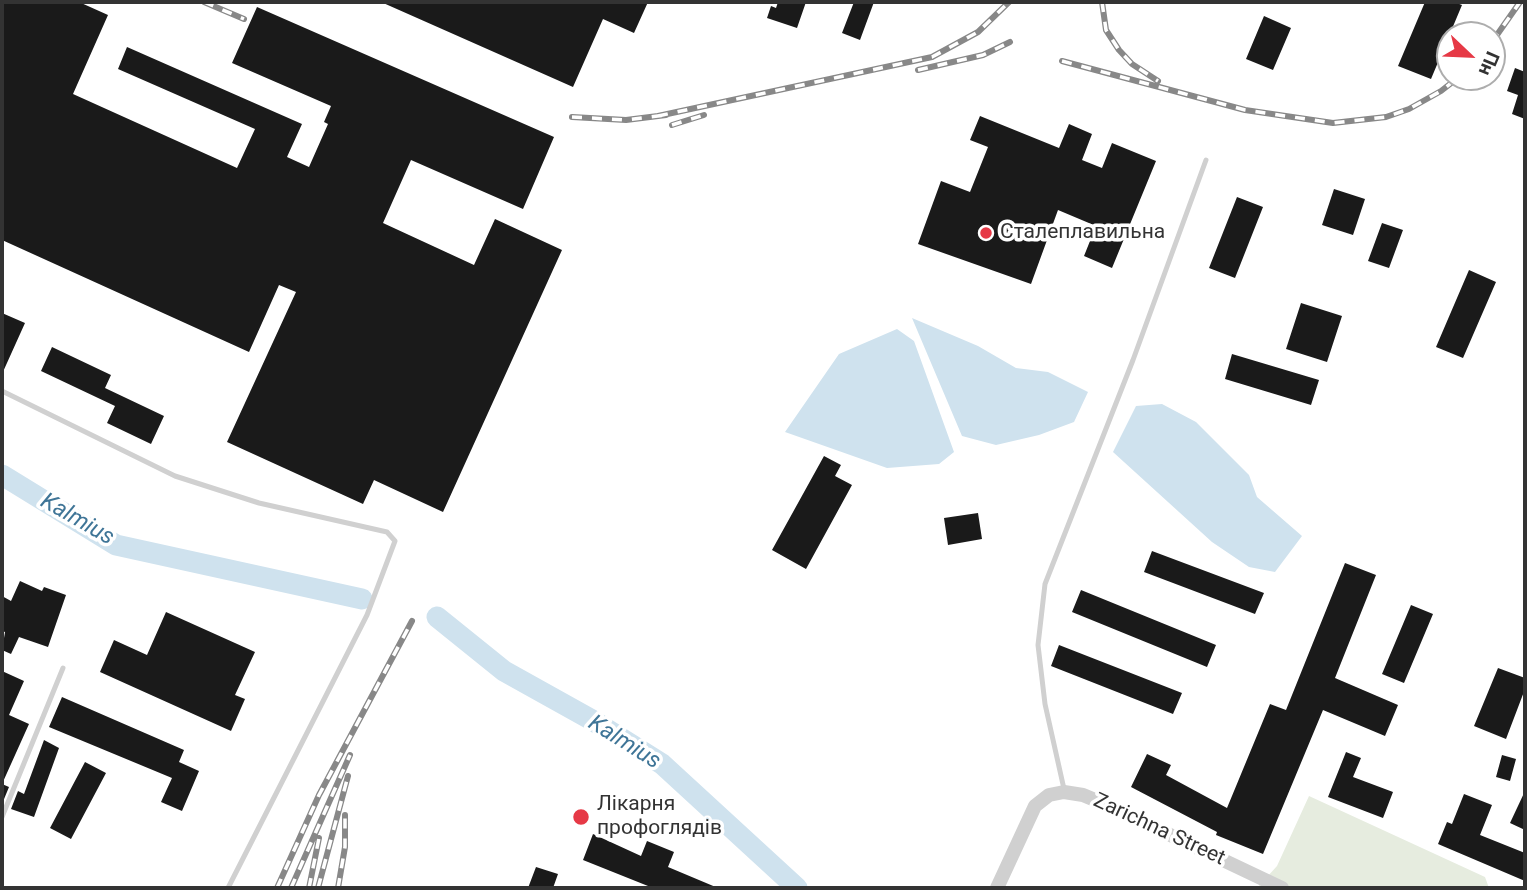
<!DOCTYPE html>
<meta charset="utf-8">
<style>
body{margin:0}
#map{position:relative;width:1527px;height:890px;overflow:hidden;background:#fff;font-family:Roboto,sans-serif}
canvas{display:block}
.frame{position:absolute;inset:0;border:4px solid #333;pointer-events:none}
.north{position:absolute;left:1436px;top:21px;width:70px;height:70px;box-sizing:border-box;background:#fff;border:2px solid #adadad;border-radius:50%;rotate:113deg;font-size:19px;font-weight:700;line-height:28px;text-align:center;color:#333}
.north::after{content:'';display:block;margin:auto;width:24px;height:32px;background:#e63946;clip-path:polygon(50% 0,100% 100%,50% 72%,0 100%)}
</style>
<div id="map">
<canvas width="1527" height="890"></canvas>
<div class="frame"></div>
<div class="north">Пн</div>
</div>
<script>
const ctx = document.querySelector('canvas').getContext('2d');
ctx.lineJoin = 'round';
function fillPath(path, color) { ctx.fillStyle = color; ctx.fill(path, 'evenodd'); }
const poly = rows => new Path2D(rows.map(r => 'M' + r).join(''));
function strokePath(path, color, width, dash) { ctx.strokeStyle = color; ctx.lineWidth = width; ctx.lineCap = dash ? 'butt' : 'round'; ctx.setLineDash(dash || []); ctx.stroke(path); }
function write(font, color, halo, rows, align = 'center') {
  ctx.font = font + ' Roboto,sans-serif'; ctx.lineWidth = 7; ctx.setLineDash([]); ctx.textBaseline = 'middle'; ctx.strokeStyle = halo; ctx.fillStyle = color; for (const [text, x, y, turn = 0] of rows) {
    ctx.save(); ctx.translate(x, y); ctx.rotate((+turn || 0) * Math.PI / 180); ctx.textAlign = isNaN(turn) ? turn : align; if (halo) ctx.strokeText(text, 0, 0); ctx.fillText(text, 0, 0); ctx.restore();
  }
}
fillPath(poly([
 [1309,796,1485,877,1489,888,1257,888,1277,866]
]), '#e6ecdf');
fillPath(poly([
 [912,318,978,346,1016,368,1048,372,1088,392,1074,422,1039,435,996,445,962,436],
 [897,329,914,341,954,452,939,464,887,468,785,432,839,354],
 [1162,404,1196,422,1249,475,1257,497,1302,536,1275,572,1249,567,1212,542,1113,452,1136,406]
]), '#cfe2ee');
strokePath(poly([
 [2,475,116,545,362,599],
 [437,617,504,671,592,720,662,764,797,888]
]), '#cfe2ee', 21);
fillPath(poly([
 [2,2,79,2,108,15,73,94,237,168,255,129,118,69,127,47,302,124,287,157,309,167,328,124,324,122,331,106,232,63,257,7,554,137,523,209,411,160,383,223,474,265,495,219,562,250,443,512,374,480,363,504,227,442,296,292,279,285,249,352,2,240],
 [381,2,648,2,634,33,603,19,573,87],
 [778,2,806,2,797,28,767,18,771,6,776,8],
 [854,2,874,2,860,40,842,33],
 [1425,2,1454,2,1462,5,1431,79,1398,66],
 [1264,16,1291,28,1273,70,1246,59],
 [1515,68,1525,72,1525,119,1512,114,1518,95,1507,91],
 [980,116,1059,148,1069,124,1092,134,1082,160,1102,168,1112,143,1156,161,1112,268,1084,256,1096,226,1058,210,1031,284,918,244,941,181,970,192,988,147,970,140],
 [1334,189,1365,199,1353,235,1322,225],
 [1237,197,1263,207,1235,278,1209,268],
 [1382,223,1403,230,1389,268,1368,261],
 [1469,270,1496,282,1463,358,1436,347],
 [1301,303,1342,316,1327,362,1286,349],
 [2,313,25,323,2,374],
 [52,347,111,375,105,388,164,416,151,444,107,423,115,406,41,371],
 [1232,354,1319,380,1311,405,1225,379],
 [824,456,841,465,835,476,852,485,806,569,772,550],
 [978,513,982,539,948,545,944,518],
 [1152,551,1264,593,1255,614,1144,572],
 [1345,563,1376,575,1335,678,1398,705,1385,736,1323,710,1263,854,1216,835,1217,832,1131,787,1147,754,1171,765,1166,775,1227,808,1270,704,1286,710],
 [20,581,42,591,44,587,66,595,48,647,19,637,11,654,2,650,5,632,2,631,2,596,11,601],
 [1081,590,1216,645,1207,667,1072,612],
 [1411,605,1433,614,1404,683,1382,674],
 [166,612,255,652,235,695,245,699,231,731,100,672,114,640,147,655],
 [1059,645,1182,693,1173,714,1051,666],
 [1498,668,1525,678,1525,689,1506,739,1474,726],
 [2,671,24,681,9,715,29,724,2,784,9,787,2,804],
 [62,697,184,750,179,762,199,771,182,811,161,802,172,778,49,727],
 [44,740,59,748,34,817,11,809,18,791,24,794],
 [1346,752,1361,758,1353,777,1393,792,1383,818,1328,797],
 [1502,755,1516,759,1510,781,1496,777],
 [85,762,106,773,71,839,50,828],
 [1525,791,1525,830,1510,823],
 [1464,794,1492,805,1480,835,1525,853,1525,881,1438,844,1447,822,1452,824],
 [593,834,641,856,647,841,674,852,668,867,718,888,653,888,583,860],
 [536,867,558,874,553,888,528,888]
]), '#1a1a1a');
strokePath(poly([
 [2,391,175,476,259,503,387,532,395,541,367,615,228,888],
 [1064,789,1045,704,1038,645,1045,584,1133,360,1206,160],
 [2,817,63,668]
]), '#d0d0d0', 5);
strokePath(poly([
 [997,888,1035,806,1049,795,1064,792,1083,795,1107,805,1282,888]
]), '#d0d0d0', 14);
const rail = poly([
 [204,2,244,19],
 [1102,2,1106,30,1119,50,1132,64,1158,81],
 [1492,42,1520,2],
 [1062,61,1245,110,1333,123,1386,117,1409,109,1441,91,1459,77],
 [918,70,983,55,1010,42],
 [658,116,932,57,978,32,1009,2],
 [572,117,626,120,666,115],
 [672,125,704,115],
 [277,888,319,795,412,621],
 [291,888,350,755],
 [309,888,319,838],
 [318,888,348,776],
 [338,888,345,847,345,815]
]);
strokePath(rail, '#888', 6);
strokePath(rail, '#fff', 3.5, [10]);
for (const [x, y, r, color] of [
 [986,233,7,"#e63946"],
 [581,817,9,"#e63946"]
]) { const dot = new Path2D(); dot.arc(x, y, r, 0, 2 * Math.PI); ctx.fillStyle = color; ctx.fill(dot); strokePath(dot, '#fff', 2.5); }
write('21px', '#333', '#fff', [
 ["Сталеплавильна",1000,233],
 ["Лікарня",597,805],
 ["профоглядів",597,829]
], 'left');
write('21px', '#333', '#fff', [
 ["Zarichna Street",1159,830,25]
]);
write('italic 23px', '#3f7597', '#fff', [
 ["Kalmius",77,520,30],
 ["Kalmius",624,743,32]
]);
</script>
